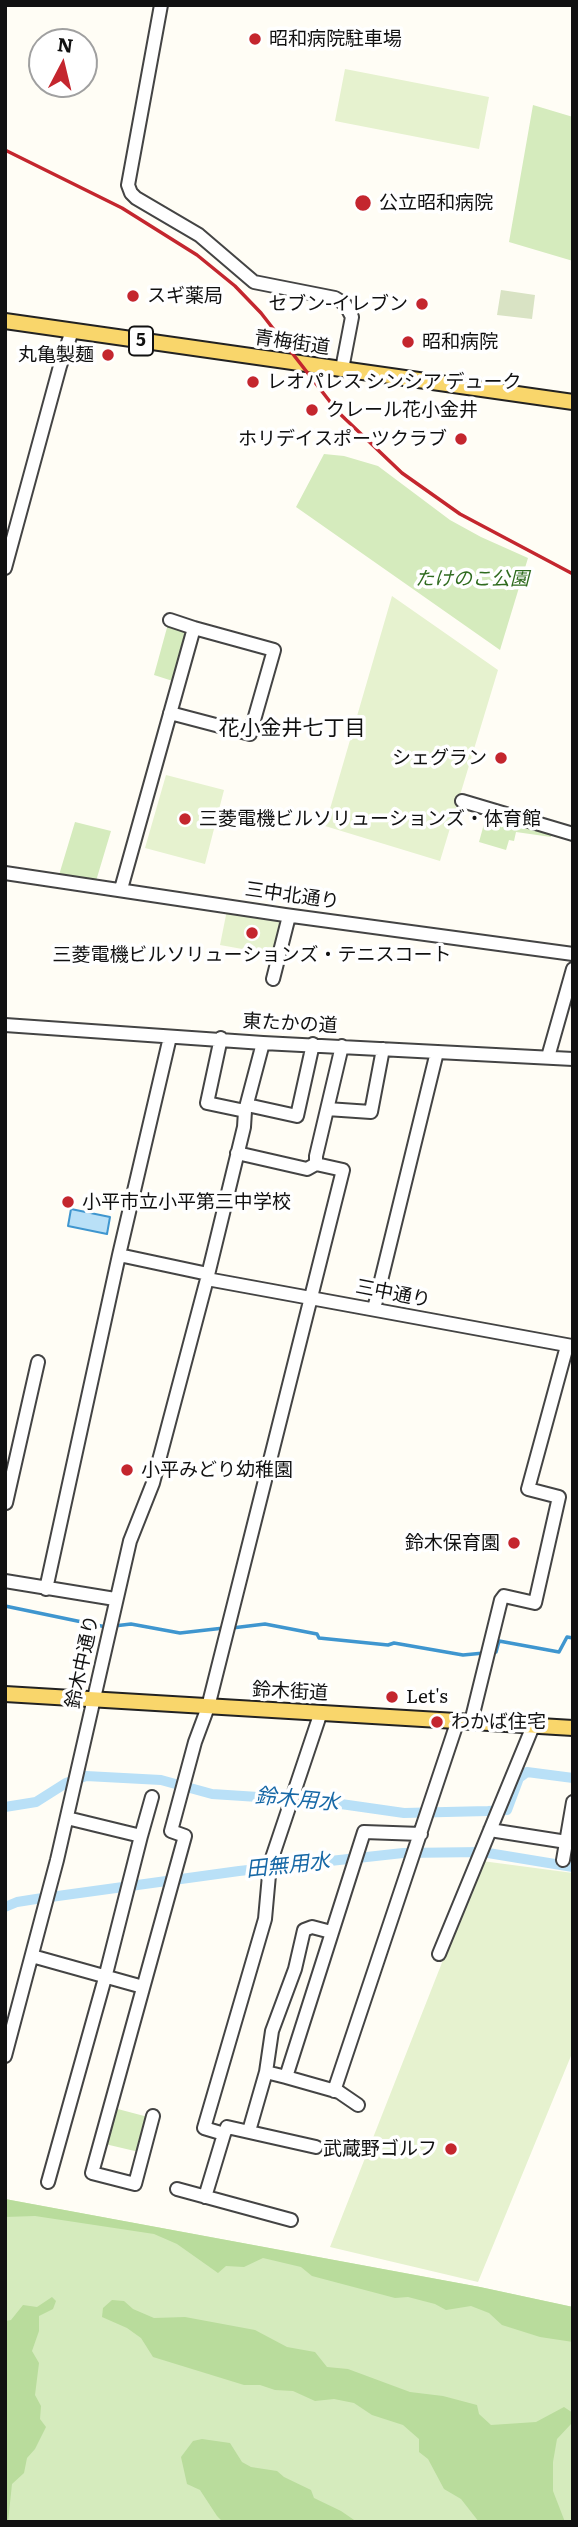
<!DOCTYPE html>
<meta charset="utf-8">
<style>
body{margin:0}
#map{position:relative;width:578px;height:2527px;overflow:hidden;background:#fffdf5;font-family:Literata,serif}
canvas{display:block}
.frame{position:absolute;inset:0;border:7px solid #111;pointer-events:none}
.north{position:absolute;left:28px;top:28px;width:70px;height:70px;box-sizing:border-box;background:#fff;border:2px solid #a0a0a0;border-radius:50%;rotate:7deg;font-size:19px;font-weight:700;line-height:28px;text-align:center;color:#111}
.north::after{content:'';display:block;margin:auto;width:24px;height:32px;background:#c4262e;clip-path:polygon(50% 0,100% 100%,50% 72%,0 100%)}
</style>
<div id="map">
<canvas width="578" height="2527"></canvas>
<div class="frame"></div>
<div class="north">N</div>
</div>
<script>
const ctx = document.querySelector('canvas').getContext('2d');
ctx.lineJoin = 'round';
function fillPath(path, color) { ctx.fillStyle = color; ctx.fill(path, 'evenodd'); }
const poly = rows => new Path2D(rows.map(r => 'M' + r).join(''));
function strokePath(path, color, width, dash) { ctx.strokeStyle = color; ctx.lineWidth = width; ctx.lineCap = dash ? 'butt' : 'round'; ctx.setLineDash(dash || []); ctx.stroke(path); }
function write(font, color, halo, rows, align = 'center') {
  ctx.font = font + ' Literata,"Noto Sans JP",serif'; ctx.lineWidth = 7; ctx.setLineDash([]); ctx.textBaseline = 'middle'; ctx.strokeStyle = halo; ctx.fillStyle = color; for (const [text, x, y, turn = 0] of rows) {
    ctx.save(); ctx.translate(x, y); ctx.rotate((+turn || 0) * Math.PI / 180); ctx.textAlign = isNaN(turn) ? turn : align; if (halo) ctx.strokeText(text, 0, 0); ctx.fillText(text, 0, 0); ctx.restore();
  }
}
fillPath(poly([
 [533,105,573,117,573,261,509,242],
 [324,454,344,456,378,466,450,520,481,537,528,558,500,650,296,507],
 [168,624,197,632,182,684,154,675],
 [487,813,552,831,551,837,516,832,514,841,509,840,506,850,479,842],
 [75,822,111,831,96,881,59,875],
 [114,2108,148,2117,139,2152,105,2144],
 [5,2199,480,2287,573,2307,573,2522,5,2522]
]), '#d5ebbd');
fillPath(poly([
 [5,2199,480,2287,573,2307,573,2342,540,2337,502,2325,489,2313,471,2306,446,2310,435,2304,408,2297,395,2298,312,2276,301,2267,263,2258,244,2267,226,2266,218,2273,177,2244,154,2234,35,2216,5,2217],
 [52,2297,56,2301,53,2309,39,2316,39,2331,32,2351,39,2363,35,2395,41,2406,40,2419,46,2427,35,2449,27,2458,24,2473,12,2484,8,2522,5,2522,5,2321,11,2320,23,2305,37,2307],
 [112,2300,124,2301,133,2309,154,2318,185,2317,255,2330,287,2347,315,2352,327,2367,348,2369,410,2392,443,2396,477,2405,479,2414,491,2425,536,2422,564,2407,573,2413,571,2424,557,2439,553,2462,553,2491,565,2522,479,2522,461,2499,444,2489,428,2459,419,2452,419,2439,403,2425,372,2415,354,2403,334,2399,315,2401,293,2391,275,2390,260,2385,244,2385,153,2357,141,2338,127,2328,102,2317,103,2308],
 [202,2439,230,2443,242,2462,251,2467,277,2471,284,2477,311,2490,314,2498,341,2511,357,2522,223,2522,217,2516,200,2490,187,2484,181,2457,193,2441]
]), '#b9dc9c');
fillPath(poly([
 [501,290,535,295,532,319,497,315]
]), '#d9e3c4');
fillPath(poly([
 [345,69,489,97,479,149,335,121],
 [392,596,498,670,440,861,325,826],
 [166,775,224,790,205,864,145,848],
 [227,910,285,921,276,955,220,945],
 [482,1861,573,1873,573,2051,478,2282,330,2247]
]), '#e6f2cf');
const water = poly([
 [71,1209,110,1217,107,1234,68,1226,71,1209]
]);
fillPath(water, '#b9e0f7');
strokePath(water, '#3f96cf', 2);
strokePath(poly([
 [5,1606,106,1627],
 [114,1626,131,1624,180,1633,224,1628],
 [232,1628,265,1624,317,1634,319,1638,388,1645,394,1643,463,1655,484,1653],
 [491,1652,496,1652,499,1641,559,1652,567,1637,573,1638]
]), '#3f96cf', 3.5);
strokePath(poly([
 [5,1807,36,1802,66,1783,86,1776,161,1780,212,1794,320,1801,404,1813,488,1811,507,1810,519,1778,527,1772,573,1778],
 [5,1907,17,1902,36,1899,239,1871,403,1853,482,1852,573,1867]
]), '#b9e0f7', 10);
const minor = poly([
 [161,5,128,185,131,193,136,198,199,235,254,282,335,298,345,304,352,317,342,369],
 [5,568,60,366,72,331],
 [170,620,194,628],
 [462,801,573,834],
 [5,873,285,915,573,954],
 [121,889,194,628,274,650,250,734,170,713],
 [273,979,289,916],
 [5,1025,263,1043,573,1059],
 [221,1038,207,1103,245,1111],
 [548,1057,573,969],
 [247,1105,297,1116,313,1044],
 [327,1109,371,1112,383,1049],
 [237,1153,307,1169,316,1164],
 [119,1255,208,1274],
 [207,1279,572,1346],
 [374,1309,437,1052],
 [6,1503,38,1362],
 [5,1581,115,1599],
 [46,1589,119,1255,170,1037],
 [471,1722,501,1600,504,1596,535,1603,559,1497,528,1489,567,1346],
 [67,1818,141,1836,152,1797],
 [490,1830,573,1843],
 [563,1860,573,1802],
 [439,1954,533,1726],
 [32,1956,143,1987],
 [5,2056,57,1860,130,1541,153,1483,207,1279,244,1127,245,1111,263,1043],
 [266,2072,272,2031,295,1969,304,1930,312,1927,331,1932],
 [334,2091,458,1720],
 [358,2105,339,2092,286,2077,364,1832,421,1834],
 [153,2116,135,2184,92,2173,185,1836,171,1831,195,1742,208,1707,343,1170,316,1164,316,1156,342,1046],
 [249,2131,266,2072,286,2077],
 [316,2147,227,2127,224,2134,204,2128,265,1919,270,1864,321,1712],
 [48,2182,105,1978,141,1836],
 [177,2189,291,2220],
 [205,2197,224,2134]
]);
const major = poly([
 [5,321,573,402],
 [5,1694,573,1728]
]);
strokePath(minor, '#444', 16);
strokePath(major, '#222', 18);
strokePath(minor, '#fff', 12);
strokePath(major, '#f9d66b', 14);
strokePath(poly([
 [5,150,122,208,197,255,235,286,261,313,338,412,402,473,460,514,573,574]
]), '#c4262e', 3.5);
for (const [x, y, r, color] of [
 [255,39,7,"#c4262e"],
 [363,203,9,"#c4262e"],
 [133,296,7,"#c4262e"],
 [422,304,7,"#c4262e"],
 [408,342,7,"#c4262e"],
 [108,355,7,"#c4262e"],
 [253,382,7,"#c4262e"],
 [312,410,7,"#c4262e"],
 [461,439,7,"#c4262e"],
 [501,758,7,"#c4262e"],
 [185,819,7,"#c4262e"],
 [252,933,7,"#c4262e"],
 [68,1202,7,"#c4262e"],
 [127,1470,7,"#c4262e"],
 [514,1543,7,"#c4262e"],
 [392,1697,7,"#c4262e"],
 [437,1722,7,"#c4262e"],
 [451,2149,7,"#c4262e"]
]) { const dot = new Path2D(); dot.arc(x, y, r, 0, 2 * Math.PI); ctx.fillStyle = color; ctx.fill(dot); strokePath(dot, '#fff', 2.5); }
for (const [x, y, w] of [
 [141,341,24]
]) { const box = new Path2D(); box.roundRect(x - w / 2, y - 14.5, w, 29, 5); ctx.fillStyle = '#fff'; ctx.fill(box); strokePath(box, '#111', 2); }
write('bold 18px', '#111', null, [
 ["5",141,341]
]);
write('19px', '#111', '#fff', [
 ["昭和病院駐車場",269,39],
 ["公立昭和病院",379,203],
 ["スギ薬局",147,296],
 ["セブン-イレブン",408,304,"right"],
 ["昭和病院",422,342],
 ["丸亀製麺",94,355,"right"],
 ["レオパレス シンシア デューク",267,382],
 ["クレール花小金井",326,410],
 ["ホリデイスポーツクラブ",447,439,"right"],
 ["シェグラン",487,758,"right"],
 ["三菱電機ビルソリューションズ・体育館",199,819],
 ["三菱電機ビルソリューションズ・テニスコート",252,955,"center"],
 ["小平市立小平第三中学校",82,1202],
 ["小平みどり幼稚園",141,1470],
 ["鈴木保育園",500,1543,"right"],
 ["Let's",406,1697],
 ["わかば住宅",451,1722],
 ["武蔵野ゴルフ",437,2149,"right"]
], 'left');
write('19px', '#111', '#fff', [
 ["青梅街道",292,343,8],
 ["三中北通り",292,896,8],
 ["東たかの道",290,1024,3],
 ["三中通り",393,1294,11],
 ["鈴木中通り",83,1662,-78],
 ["鈴木街道",290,1692,3]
]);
write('italic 19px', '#2f6b1f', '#fff', [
 ["たけのこ公園",472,579]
]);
write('21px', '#111', '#fff', [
 ["花小金井七丁目",292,729]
]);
write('italic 21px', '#1768a6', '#fff', [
 ["鈴木用水",297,1800,5],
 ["田無用水",288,1866,-6]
]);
</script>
